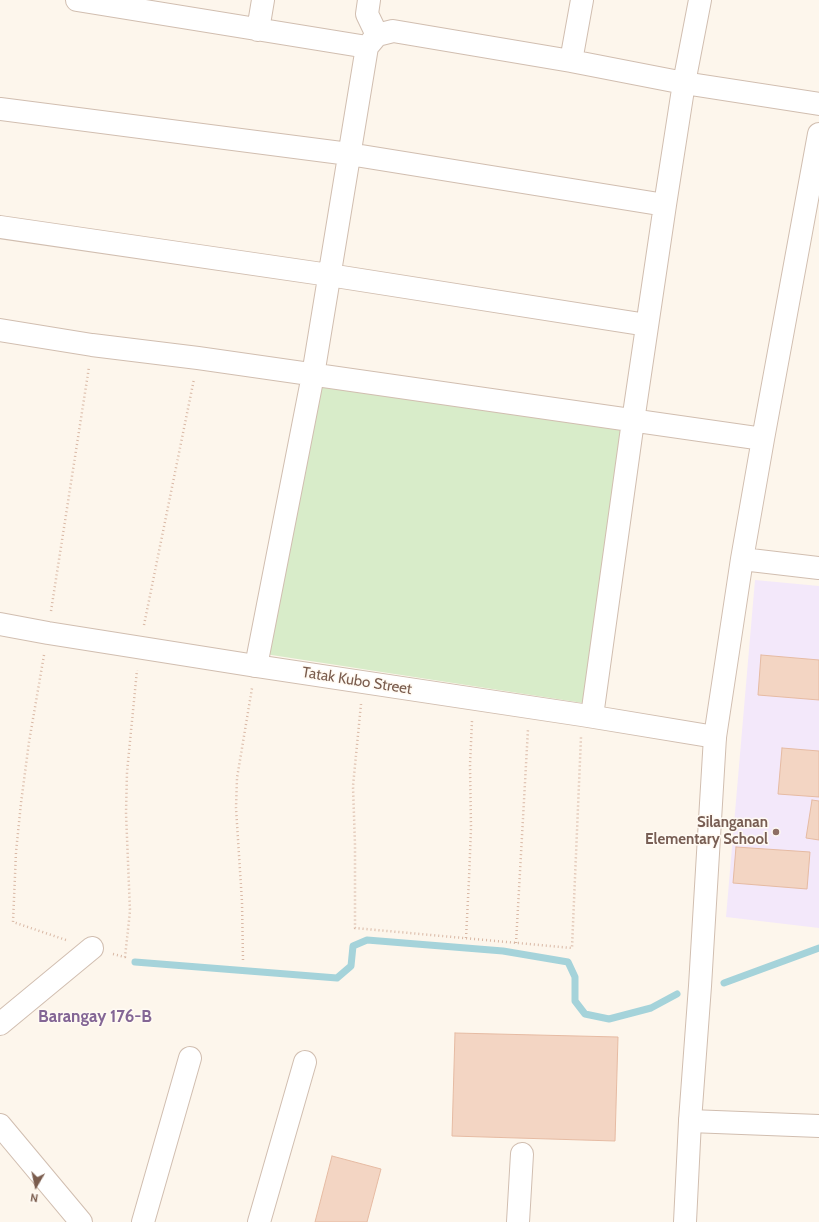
<!DOCTYPE html>
<style>
body{margin:0}
#map{position:relative;width:819px;height:1222px;overflow:hidden;background:#fdf6ec;font-family:Cabin,sans-serif}
canvas{display:block}
.north{position:absolute;left:16px;top:1166px;width:40px;height:40px;-webkit-text-stroke:3px #fffaf3;paint-order:stroke;rotate:189deg;font-size:11px;font-weight:700;line-height:16px;text-align:center;color:#7a5c4d}
.north::after{content:'';display:block;margin:auto;width:14px;height:18px;background:#7a5c4d;clip-path:polygon(50% 0,100% 100%,50% 72%,0 100%)}
</style>
<div id="map">
<canvas width="819" height="1222"></canvas>
<div class="north">N</div>
</div>
<script>
const ctx = document.querySelector('canvas').getContext('2d');
ctx.lineJoin = 'round';
function fillPath(path, color) { ctx.fillStyle = color; ctx.fill(path, 'evenodd'); }
const poly = rows => new Path2D(rows.map(r => 'M' + r).join(''));
function strokePath(path, color, width, dash) { ctx.strokeStyle = color; ctx.lineWidth = width; ctx.lineCap = dash ? 'butt' : 'round'; ctx.setLineDash(dash || []); ctx.stroke(path); }
function write(font, color, halo, rows, align = 'center') {
  ctx.font = font + ' Cabin,sans-serif'; ctx.lineWidth = 3; ctx.setLineDash([]); ctx.textBaseline = 'middle'; ctx.strokeStyle = halo; ctx.fillStyle = color; for (const [text, x, y, turn = 0] of rows) {
    ctx.save(); ctx.translate(x, y); ctx.rotate((+turn || 0) * Math.PI / 180); ctx.textAlign = isNaN(turn) ? turn : align; if (halo) ctx.strokeText(text, 0, 0); ctx.fillText(text, 0, 0); ctx.restore();
  }
}
fillPath(poly([
 [755,580,819,586,819,928,726,917]
]), '#f3e8fa');
fillPath(poly([
 [319,381,623,427,583,703,265,654]
]), '#d8ecc9');
strokePath(poly([
 [135,962,337,978,351,966,353,946,367,940,503,951,568,962,575,977,575,1001,585,1014,609,1019,651,1008,677,994],
 [724,983,819,948]
]), '#a5d3da', 7);
const building = poly([
 [761,655,819,660,819,700,758,695,761,655],
 [782,748,819,751,819,797,778,794,782,748],
 [812,800,819,801,819,840,806,838,812,800],
 [736,847,810,852,807,889,733,883,736,847],
 [455,1033,618,1037,615,1141,452,1136,455,1033],
 [332,1156,381,1169,367,1222,315,1222,332,1156]
]);
fillPath(building, '#f3d5c3');
strokePath(building, '#e6bba3', 1);
const minor = poly([
 [77,0,367,47],
 [369,0,367,14,377,35],
 [258,30,263,0],
 [571,61,582,0],
 [0,109,349,154,665,205],
 [0,227,329,275,647,325],
 [0,330,92,345,198,358,763,439],
 [742,559,819,568],
 [256,666,313,375,367,47,377,35,393,31,571,61,684,83,819,104],
 [592,716,633,421,665,205,684,83,700,0],
 [715,737,742,559,763,439,819,134],
 [0,1024,92,948],
 [690,1121,819,1126],
 [0,1125,81,1222],
 [143,1222,190,1058],
 [259,1222,305,1062],
 [518,1222,522,1154]
]);
const tertiary = poly([
 [0,624,48,633,256,666,582,715,715,737,700,986,690,1121,685,1222]
]);
strokePath(minor, '#d1beb0', 24);
strokePath(tertiary, '#d1beb0', 24);
strokePath(poly([
 [51,611,89,367],
 [144,625,194,379],
 [44,655,29,742,21,803,16,852,13,922,66,940],
 [361,704,353,786,355,845,355,928,572,948,581,737],
 [466,938,469,879,471,828,470,765,472,721],
 [516,943,528,729],
 [113,954,125,957,130,911,126,813,127,772,137,670],
 [243,960,242,902,236,808,237,778,252,688]
]), '#d9b8a5', 2.5, [1, 3]);
strokePath(minor, '#fff', 22);
strokePath(tertiary, '#fff', 22);
for (const [x, y, r, color] of [
 [776,832,4,"#8d6e63"]
]) { const dot = new Path2D(); dot.arc(x, y, r, 0, 2 * Math.PI); ctx.fillStyle = color; ctx.fill(dot); strokePath(dot, '#fffaf3', 1.5); }
write('15px', '#7a5c4d', '#fffaf3', [
 ["Tatak Kubo Street",357,681,9]
]);
write('bold 15px', '#785e54', '#fffaf3', [
 ["Silanganan",768,823],
 ["Elementary School",768,840]
], 'right');
write('bold 17px', '#846695', '#fffaf3', [
 ["Barangay 176-B",95,1017]
]);
</script>
